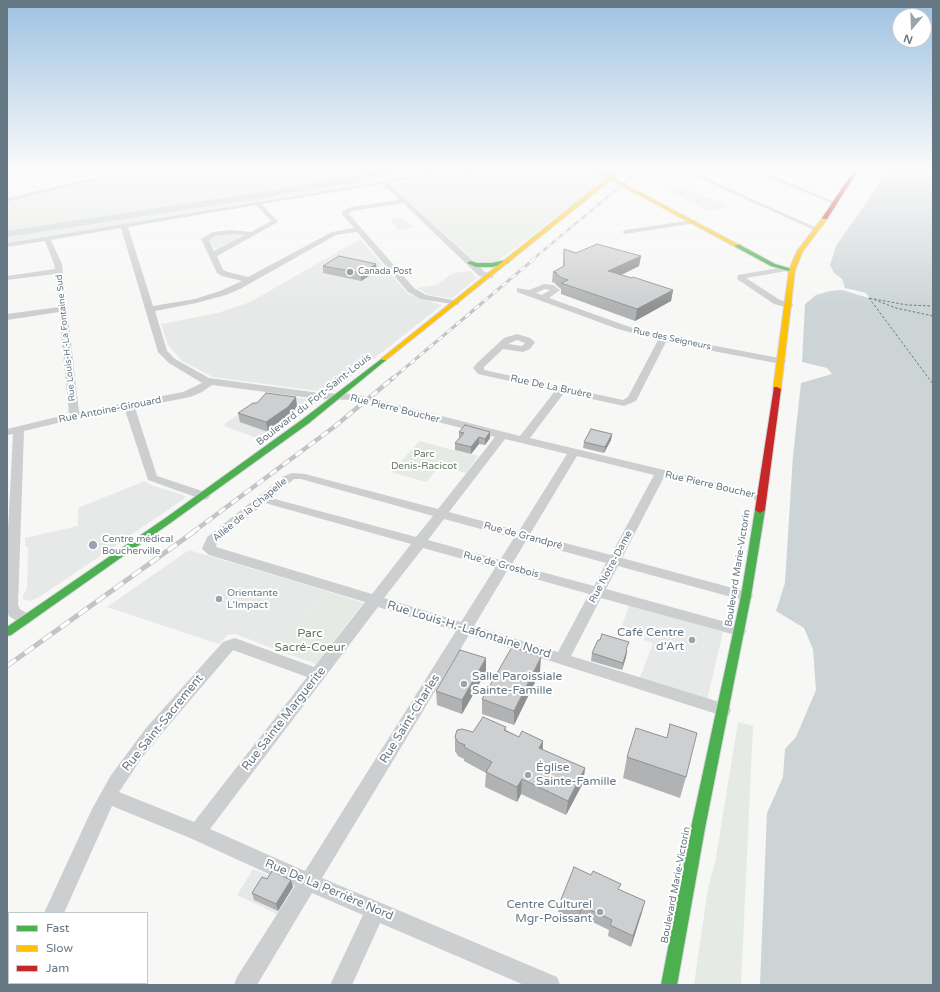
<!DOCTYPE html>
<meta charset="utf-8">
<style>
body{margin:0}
#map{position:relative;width:940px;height:992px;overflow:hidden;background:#f7f7f6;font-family:"Varela Round",sans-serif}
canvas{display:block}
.frame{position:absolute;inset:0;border:8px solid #677885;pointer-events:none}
.legend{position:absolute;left:8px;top:912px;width:140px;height:72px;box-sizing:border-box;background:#fff;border:1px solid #c2c9ce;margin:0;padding:5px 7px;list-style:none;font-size:12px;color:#677885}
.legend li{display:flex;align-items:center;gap:8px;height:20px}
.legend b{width:20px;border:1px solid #c2c9ce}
.north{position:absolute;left:892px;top:8px;width:40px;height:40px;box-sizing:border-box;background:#fff;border:1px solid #c2c9ce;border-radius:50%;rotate:199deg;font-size:11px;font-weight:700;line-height:16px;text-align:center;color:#677885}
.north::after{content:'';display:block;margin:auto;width:14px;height:18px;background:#99a4ad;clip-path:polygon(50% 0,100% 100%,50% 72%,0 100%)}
</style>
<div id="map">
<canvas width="940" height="992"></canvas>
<div class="frame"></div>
<ul class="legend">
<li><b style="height:5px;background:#4caf50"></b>Fast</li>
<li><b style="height:5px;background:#ffc107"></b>Slow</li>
<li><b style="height:5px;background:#c62828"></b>Jam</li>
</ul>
<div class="north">N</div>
</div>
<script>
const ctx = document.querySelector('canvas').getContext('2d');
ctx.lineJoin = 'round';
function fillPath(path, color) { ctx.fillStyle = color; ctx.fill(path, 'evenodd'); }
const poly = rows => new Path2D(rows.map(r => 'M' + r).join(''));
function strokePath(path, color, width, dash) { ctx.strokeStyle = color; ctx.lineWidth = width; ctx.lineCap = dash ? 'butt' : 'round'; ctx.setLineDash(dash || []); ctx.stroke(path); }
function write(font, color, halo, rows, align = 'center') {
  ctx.font = font + ' "Varela Round",sans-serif'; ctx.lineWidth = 4; ctx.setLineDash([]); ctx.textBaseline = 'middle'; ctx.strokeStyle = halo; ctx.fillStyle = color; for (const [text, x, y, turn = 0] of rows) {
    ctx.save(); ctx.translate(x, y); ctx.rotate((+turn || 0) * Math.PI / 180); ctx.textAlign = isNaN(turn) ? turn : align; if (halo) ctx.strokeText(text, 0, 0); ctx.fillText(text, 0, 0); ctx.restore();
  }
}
fillPath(poly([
 [360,239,408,294,442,305,334,390,325,392,213,377,182,361,168,345,161,324,218,313,250,302],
 [470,271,477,278,452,298,429,295,417,288,436,285,453,273],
 [268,394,314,400,318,402,265,441,224,426,226,423],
 [145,481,151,485,183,495,185,496,184,499,41,596,30,601,23,599,23,595,27,589,28,548,25,546,25,538,78,526,78,508],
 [189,550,327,591,277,650,235,634,227,635,219,644,107,607],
 [629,605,723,632,707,700,639,680,653,643,644,640,645,636,621,629],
 [253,869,294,886,277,914,237,895]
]), '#e7e8e8');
fillPath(poly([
 [145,169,197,169,197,173,224,171,226,169,266,169,269,171,283,169,456,169,7,243,7,201],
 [491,169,590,169,607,179,499,260,491,263,474,261,390,184],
 [683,186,728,207,709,211,664,188],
 [403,218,413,228,399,230,389,220],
 [230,233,245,235,218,249,214,248,209,239,212,236],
 [420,441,449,449,478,456,466,473,440,466,426,482,391,472],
 [327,591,363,603,316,664,277,650],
 [738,722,753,726,741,985,694,985,708,888,715,863]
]), '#e6eae4');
fillPath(poly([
 [885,169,933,169,933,985,760,985,767,813,783,777,785,749,796,737,816,690,813,649,804,628,776,611,785,583,793,456,801,383,832,374,827,368,802,362,805,304,816,295,830,291,842,290,869,298,866,293,845,288,842,279,834,273,830,265,836,246,879,184]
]), '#ccd4d6');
fillPath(poly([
 [391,169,407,169,405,171,356,182,263,198,7,237,7,231,263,192,391,169]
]), '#ccd4d6');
strokePath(poly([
 [869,298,933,384],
 [870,298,896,308,933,316],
 [874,299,907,305,933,306]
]), '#637981', 1, [2.5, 2]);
const fast = poly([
 [734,244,738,244,775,264,795,270,792,272,771,266,734,246,734,244],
 [506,260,509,262,508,263,492,267,476,267,467,263,470,261,477,263,492,263,506,260],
 [384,357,386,358,386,360,309,423,173,521,11,635,7,636,7,627,167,517,303,419,384,357],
 [760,507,765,510,751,596,705,828,677,985,661,985,691,828,741,596,755,510,760,507]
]);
const slow = poly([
 [591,169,596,169,610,176,620,169,624,169,613,178,739,245,734,246,611,180,386,360,382,360,382,358,607,178,591,169],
 [823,217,828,218,803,251,795,270,781,389,777,391,774,391,773,389,789,270,797,251,823,217]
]);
const jam = poly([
 [855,169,859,169,827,219,823,219,822,218,855,169],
 [774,387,777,387,781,389,765,510,760,513,755,510,774,387]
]);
strokePath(fast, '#d4d5d6', 2);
strokePath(slow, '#d4d5d6', 2);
strokePath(jam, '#d4d5d6', 2);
fillPath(poly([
 [132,169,141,169,7,202,7,198,132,169],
 [459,169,491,169,488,171,460,174,457,172,388,183,485,272,493,274,493,278,479,276,403,203,353,211,348,213,414,288,426,295,458,301,459,303,458,305,421,299,408,292,357,232,336,235,240,289,226,295,196,303,155,311,167,351,175,359,209,378,319,393,355,394,520,436,555,391,478,374,473,368,477,363,504,338,517,334,530,338,535,342,530,349,523,352,503,349,484,367,484,370,623,400,628,397,658,340,618,329,517,292,517,288,529,290,544,284,553,285,560,290,549,298,624,325,648,333,784,359,786,361,781,364,666,342,636,401,624,406,564,393,530,438,765,494,767,497,765,500,761,501,664,477,622,558,751,593,753,596,751,599,746,601,618,566,606,589,744,627,746,631,744,635,739,636,601,598,571,656,729,705,731,710,729,715,723,716,469,635,322,878,557,977,560,985,524,985,380,923,352,985,330,985,363,915,312,893,257,985,234,985,237,977,295,886,190,838,112,806,64,913,44,913,92,809,111,775,146,728,223,642,235,638,314,667,365,602,209,555,202,549,207,537,284,476,292,473,305,474,438,509,495,437,355,400,319,399,212,385,202,392,190,397,135,408,157,476,208,493,210,496,208,499,204,500,148,480,125,410,74,419,24,431,18,605,20,609,30,615,32,619,30,623,25,624,20,623,9,616,7,612,7,550,13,434,7,435,7,429,69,414,59,312,7,320,7,314,59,307,55,274,7,280,7,276,55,269,54,264,45,241,7,247,7,243,459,169],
 [382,184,399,200,351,207,342,212,342,214,354,228,332,232,248,277,228,272,223,270,217,256,278,222,262,204,382,184],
 [256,205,271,221,251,232,231,230,213,232,201,239,217,273,222,276,242,281,220,291,195,299,153,306,128,227,256,205],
 [121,228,158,352,169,363,202,383,183,392,79,412,62,264,51,240,121,228],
 [231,234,245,235,214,251,209,240,215,236,231,234],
 [545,289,550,290,542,295,536,293,545,289],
 [517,340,525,343,522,346,508,344,517,340],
 [505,439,567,454,519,531,449,512,505,439],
 [577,456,654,475,611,555,530,534,577,456],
 [294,479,301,479,433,516,416,537,271,498,294,479],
 [265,503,411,544,372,594,216,547,217,542,265,503],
 [444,519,514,538,500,560,428,540,444,519],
 [526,541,606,563,594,586,512,564,526,541],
 [423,548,495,568,461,622,384,598,423,548],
 [507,571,589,594,558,652,474,626,507,571],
 [378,607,456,631,305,871,210,829,378,607],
 [233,650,307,677,194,822,119,792,141,759,158,738,233,650],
 [679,169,686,169,819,229,814,230,679,169],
 [748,169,755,169,838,203,833,204,748,169],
 [693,220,695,221,695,223,625,234,622,232,625,230,693,220],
 [784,267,787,267,787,271,746,278,780,300,792,303,793,305,792,307,789,308,774,304,737,279,738,275,784,267],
 [30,983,52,983,52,985,30,985,30,983]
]), '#cccecf');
fillPath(fast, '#4caf50');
fillPath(slow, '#ffc107');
fillPath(jam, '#c62828');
const railFar3 = poly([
 [532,260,641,169]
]);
const railFar2 = poly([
 [392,379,534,259]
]);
const railFar1 = poly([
 [193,532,334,427,393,378]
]);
const rail = poly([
 [7,666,195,531]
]);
strokePath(railFar3, '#c3c4c5', 2.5);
strokePath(railFar2, '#c3c4c5', 3);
strokePath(railFar1, '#c3c4c5', 4.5);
strokePath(rail, '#c3c4c5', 5);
strokePath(railFar3, '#fff', 1.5, [5]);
strokePath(railFar2, '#fff', 2, [6]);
strokePath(railFar1, '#fff', 3, [8]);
strokePath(rail, '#fff', 3.5, [11]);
fillPath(poly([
 [203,169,219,169,218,170],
 [564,249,576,253,641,256,639,266,621,275,673,290,671,301,635,321,561,294,561,289,555,284,555,283,552,282,553,272,563,267],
 [376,264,377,271,361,281,323,273,323,266],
 [297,406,289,417,268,432,240,422,238,413],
 [459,432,490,432,490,438,485,445,479,444,471,454,455,450,455,443,459,438],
 [612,434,611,440,604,453,583,448,584,442],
 [627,650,626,657,622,670,591,661,592,653],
 [486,672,462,714,437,705,436,691],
 [540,672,514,725,482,714,482,699],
 [506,727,506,730,519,737,543,741,543,750,585,768,583,783,566,815,521,794,517,802,485,787,486,773,464,761,464,759,458,756,455,751,455,737,473,732],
 [667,738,686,777,680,798,623,778,627,757],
 [267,879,293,887,278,911,254,900,252,893],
 [619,890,642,912,631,947,608,936,609,930,580,916,578,922,558,912,560,902]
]), '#b1b2b3');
fillPath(poly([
 [641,256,639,266,607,282,608,271],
 [376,264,377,271,361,281,361,273],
 [673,290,671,301,635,321,637,309],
 [296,397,297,406,289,417,268,432,266,422],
 [490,432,490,438,485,445,485,439],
 [612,434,611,440,604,453,605,447],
 [479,437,479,444,471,454,471,447],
 [627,650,626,657,622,670,623,663],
 [541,657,540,672,514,725,514,711],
 [486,658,486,672,462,714,462,700],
 [543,741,542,755,539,748],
 [585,768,583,783,566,815,568,801],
 [522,779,521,794,517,802,517,787],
 [291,880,293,887,278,911,276,904],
 [645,901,642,912,631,947,633,936],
 [582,906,580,916,578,922,580,911]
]), '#909192');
const building = poly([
 [597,244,641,256,608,271,632,278,633,277,673,290,637,309,561,283,568,280,562,278,556,274,557,273,553,272,564,266,564,249,576,253,597,244],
 [339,256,376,264,361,273,323,266,339,256],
 [266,393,296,397,288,407,266,422,238,413,253,403,257,403,266,393],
 [465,425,490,432,485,439,479,437,471,447,455,443,464,433,459,432,465,425],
 [591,429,612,434,605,447,584,442,591,429],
 [602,634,629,642,626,649,627,650,623,663,592,653,598,640,600,640,602,634],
 [512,647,541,657,514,711,482,699,512,647],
 [460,650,486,658,462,700,436,691,460,650],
 [483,717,506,727,504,730,519,737,522,731,543,741,539,748,585,768,568,801,522,779,517,787,486,772,492,762,464,747,465,745,458,742,455,737,457,730,462,729,473,732,483,717],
 [670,724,697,733,686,777,627,757,636,728,667,738,670,724],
 [574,867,591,875,593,871,621,884,618,889,645,901,633,936,610,925,612,920,582,906,580,911,560,902,574,867],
 [272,871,291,880,276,904,252,893,262,877,267,879,272,871]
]);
fillPath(building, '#cecfd0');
strokePath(building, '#909192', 1);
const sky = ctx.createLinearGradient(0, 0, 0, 308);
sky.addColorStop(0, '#9dc1e1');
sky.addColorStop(0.55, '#fbfbfb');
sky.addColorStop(1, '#fbfbfb00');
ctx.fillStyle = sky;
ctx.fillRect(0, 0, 940, 308);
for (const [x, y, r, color] of [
 [350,272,4,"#99a4ad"],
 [93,545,5,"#99a4ad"],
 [219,599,4,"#99a4ad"],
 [692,640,4,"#99a4ad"],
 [464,684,4,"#99a4ad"],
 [528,775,4,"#99a4ad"],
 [600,912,4,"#99a4ad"]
]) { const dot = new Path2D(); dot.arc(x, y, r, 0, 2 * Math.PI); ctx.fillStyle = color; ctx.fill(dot); strokePath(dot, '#fff', 1.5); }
write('9px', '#677885', '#fff', [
 ["Canada Post",358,272]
], 'left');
write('9px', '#677885', '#fff', [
 ["Rue Louis-H.-La Fontaine Sud",66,338,-96],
 ["Rue des Seigneurs",672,339,12]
]);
write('10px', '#677885', '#fff', [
 ["Rue De La Bruère",551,387,12],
 ["Boulevard du Fort-Saint-Louis",314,400,-38],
 ["Rue Pierre Boucher",395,409,14],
 ["Rue Antoine-Girouard",110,410,-11],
 ["Rue Pierre Boucher",710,485,13],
 ["Allée de la Chapelle",250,510,-40],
 ["Rue de Grandpré",523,536,15],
 ["Rue de Grosbois",501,565,15],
 ["Rue Notre-Dame",611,567,-62],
 ["Boulevard Marie-Victorin",738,568,-81],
 ["Boulevard Marie-Victorin",676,885,-79]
]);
write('10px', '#667862', '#fff', [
 ["Parc",424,454],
 ["Denis-Racicot",424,466]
]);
write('10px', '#677885', '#fff', [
 ["Centre médical",102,539],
 ["Boucherville",102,551],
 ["Orientante",227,593],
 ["L'Impact",227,605]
], 'left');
write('12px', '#677885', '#fff', [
 ["Rue Louis-H.-Lafontaine Nord",469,630,17],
 ["Rue Sainte Marguerite",284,719,-52],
 ["Rue Saint-Charles",410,719,-58],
 ["Rue Saint-Sacrement",163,723,-51],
 ["Rue De La Perrière Nord",329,890,23]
]);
write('12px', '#677885', '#fff', [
 ["Café Centre",684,633],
 ["d’Art",684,647],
 ["Salle Paroissiale",472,677,"left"],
 ["Sainte-Famille",472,691,"left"],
 ["Église",536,768,"left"],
 ["Sainte-Famille",536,782,"left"],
 ["Centre Culturel",592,905],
 ["Mgr-Poissant",592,919]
], 'right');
write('12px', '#667862', '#fff', [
 ["Parc",310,634],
 ["Sacré-Coeur",310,648]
]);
</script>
